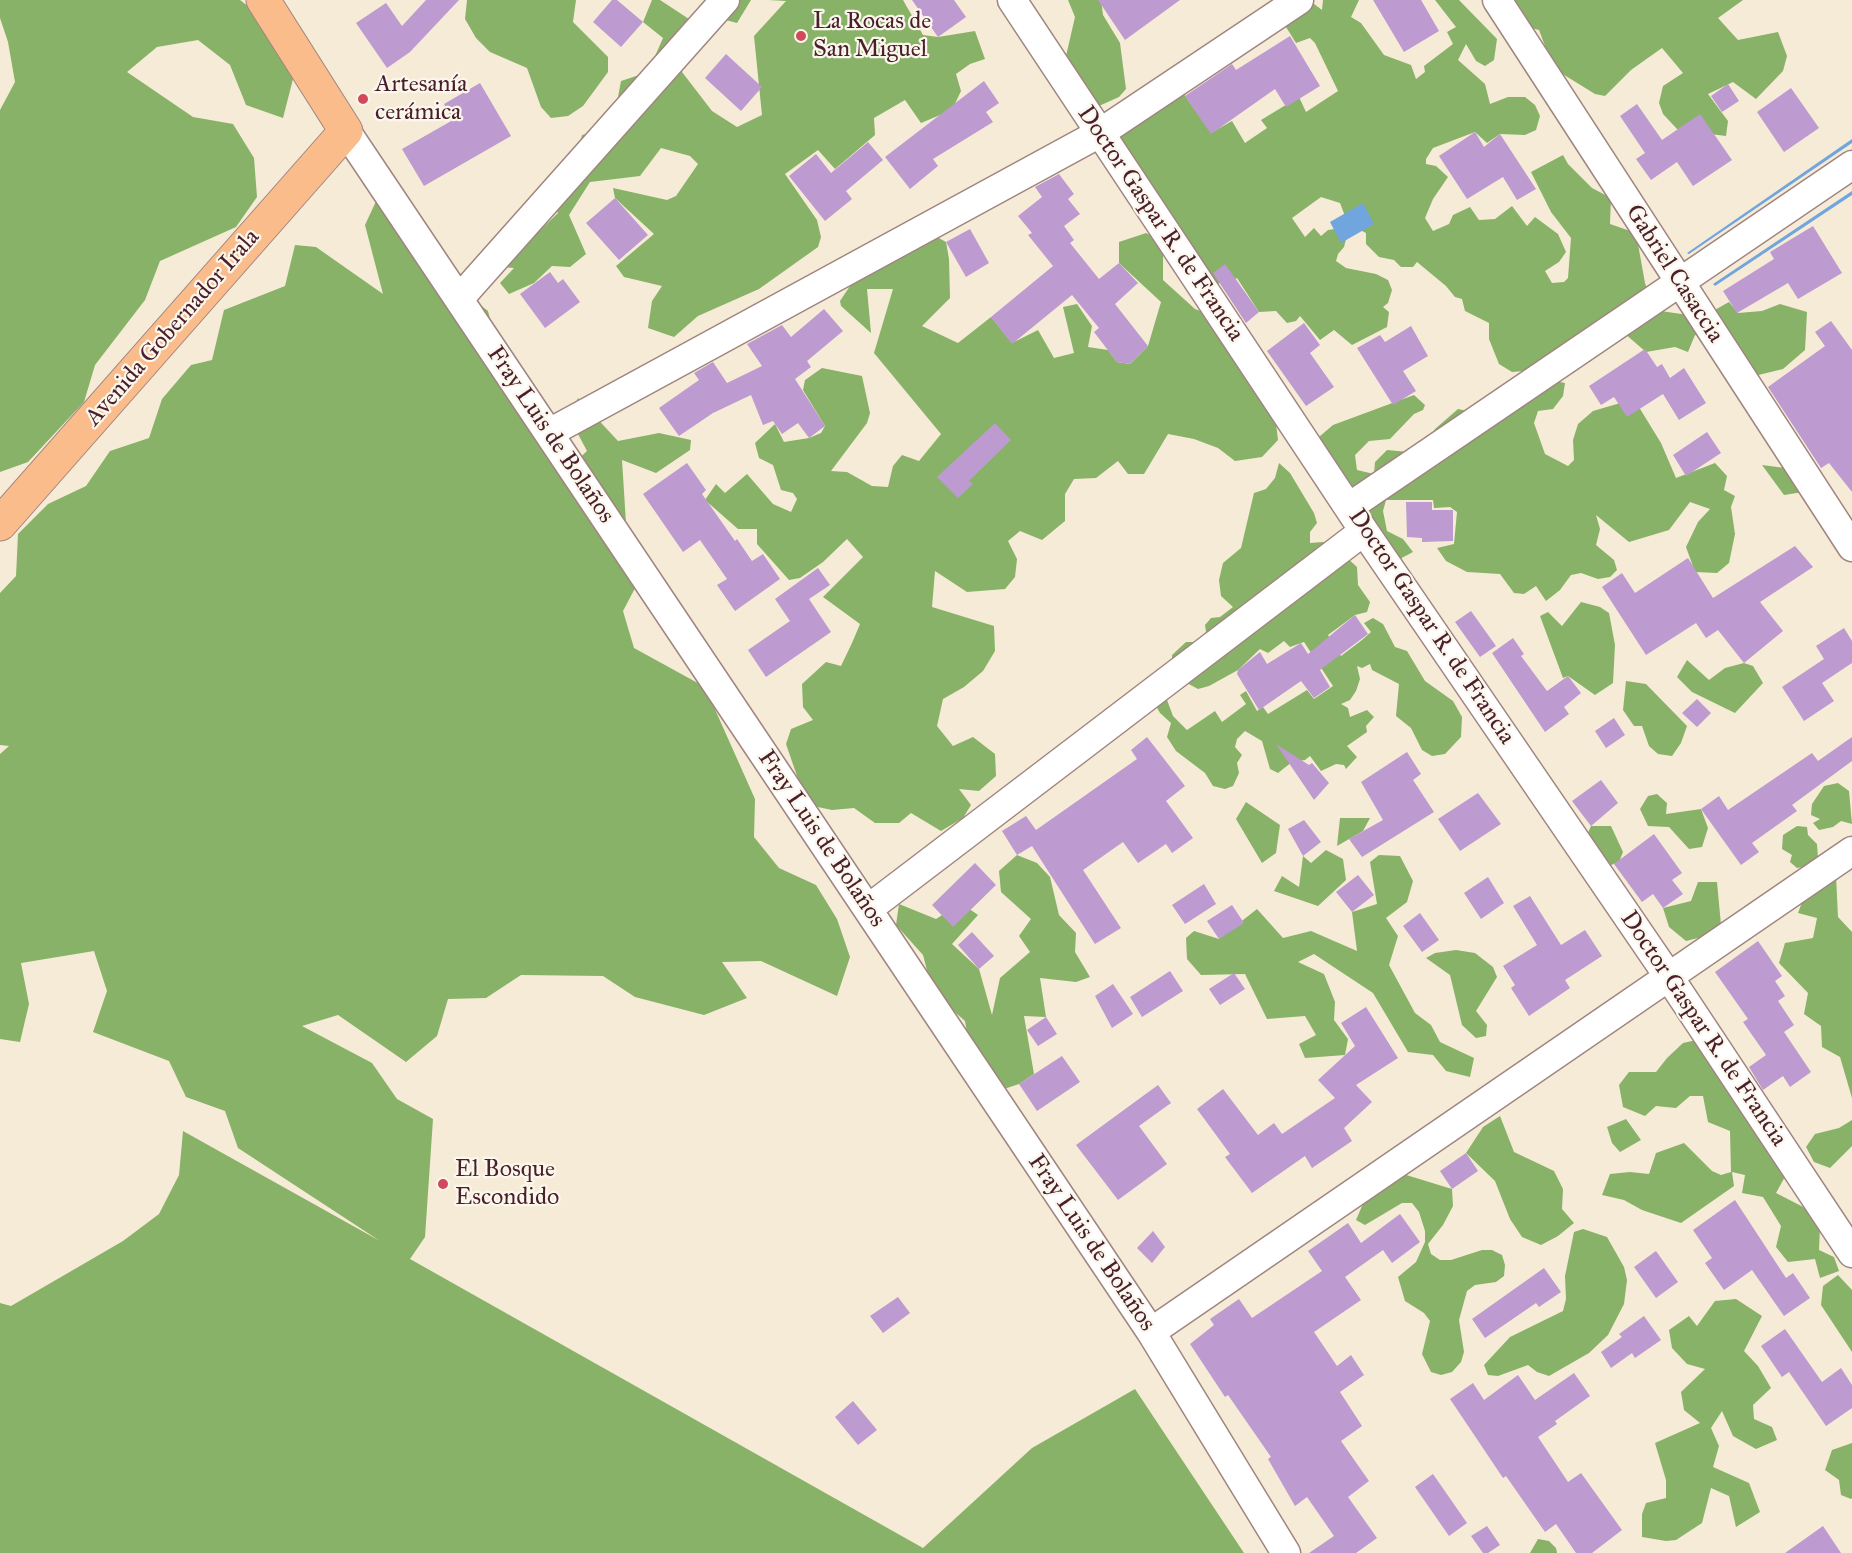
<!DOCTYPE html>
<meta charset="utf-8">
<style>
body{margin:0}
canvas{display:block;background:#f6ebd6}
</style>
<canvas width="1852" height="1553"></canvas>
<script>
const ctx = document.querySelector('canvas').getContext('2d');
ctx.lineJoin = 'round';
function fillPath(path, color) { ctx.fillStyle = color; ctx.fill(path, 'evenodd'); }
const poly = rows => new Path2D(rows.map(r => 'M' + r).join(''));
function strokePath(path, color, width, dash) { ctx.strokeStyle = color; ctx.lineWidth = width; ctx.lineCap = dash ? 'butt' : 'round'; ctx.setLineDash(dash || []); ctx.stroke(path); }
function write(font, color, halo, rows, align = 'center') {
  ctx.font = font + ' "IM FELL Great Primer",serif'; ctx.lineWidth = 4.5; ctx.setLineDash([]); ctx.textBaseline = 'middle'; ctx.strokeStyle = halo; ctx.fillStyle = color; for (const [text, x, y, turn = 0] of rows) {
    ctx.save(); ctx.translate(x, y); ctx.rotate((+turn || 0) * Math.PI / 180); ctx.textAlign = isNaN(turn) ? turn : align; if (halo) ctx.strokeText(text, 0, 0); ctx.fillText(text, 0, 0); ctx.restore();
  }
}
fillPath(poly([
 [0,0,240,0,292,40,293,79,283,118,246,105,230,65,198,40,157,47,127,72,193,117,233,124,254,158,257,197,236,227,160,261,145,300,95,365,84,402,28,462,0,472,0,110,15,82,8,42,0,18],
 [467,0,576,0,573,22,608,57,608,72,583,106,568,116,551,118,541,107,527,68,490,52,476,38,465,19],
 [652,0,660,0,695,23,682,72,712,111,737,127,762,115,754,36,786,1,768,0,903,0,923,35,938,37,975,31,985,59,970,64,956,74,961,91,952,110,921,123,905,100,874,118,875,135,835,169,818,150,785,174,817,220,821,237,818,247,759,289,698,316,674,337,648,328,652,301,662,286,624,277,616,266,654,234,615,198,613,188,667,200,676,196,698,164,690,156,661,148,640,176,590,182,569,215,586,254,570,267,552,266,534,283,509,294,500,283,514,268,502,267,558,213,547,194,573,172,582,135,612,129,621,81,648,72,663,38,643,22],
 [717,0,751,0,737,23,718,18],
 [1068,0,1101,0,1103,15,1120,43,1126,89,1119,97,1090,110,1069,75,1066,56,1075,17],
 [1309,0,1322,10,1323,0,1359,0,1351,17,1361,23,1384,55,1411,65,1416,79,1425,72,1424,66,1453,44,1447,32,1456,27,1435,0,1459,0,1497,39,1494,60,1485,66,1476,61,1466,44,1458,60,1485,84,1490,104,1508,97,1525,97,1535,105,1540,116,1536,130,1525,135,1500,134,1487,143,1475,132,1433,148,1426,159,1426,164,1436,166,1448,177,1433,199,1425,218,1433,231,1449,224,1453,215,1470,207,1479,220,1495,219,1512,206,1527,226,1535,217,1558,234,1566,252,1559,262,1545,271,1552,283,1564,282,1568,278,1571,238,1551,212,1531,172,1563,155,1568,164,1592,188,1611,198,1610,224,1636,233,1645,283,1654,310,1702,317,1729,302,1738,313,1762,311,1780,304,1807,312,1805,350,1783,369,1746,378,1710,338,1695,335,1688,352,1675,347,1646,352,1624,333,1524,371,1512,372,1499,364,1489,339,1489,323,1465,311,1462,299,1455,297,1446,286,1417,262,1413,267,1401,267,1394,260,1379,257,1366,244,1366,233,1348,224,1340,203,1321,197,1292,218,1305,237,1314,228,1321,236,1328,230,1341,228,1347,235,1344,247,1338,254,1336,261,1346,268,1376,274,1388,280,1392,290,1388,303,1383,307,1389,312,1387,327,1352,345,1334,330,1320,340,1300,316,1296,321,1287,323,1276,311,1259,312,1237,278,1231,282,1204,285,1119,150,1113,121,1181,90,1211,133,1232,121,1245,143,1267,128,1261,120,1299,97,1306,112,1338,91,1315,43,1310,38,1296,43,1281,19],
 [1496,0,1743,0,1718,18,1738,40,1778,32,1787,56,1783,71,1756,99,1733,82,1708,94,1728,121,1726,136,1678,130,1663,114,1659,103,1663,86,1683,73,1662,48,1631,70,1605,96,1595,94,1561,73,1545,46,1539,30,1514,24],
 [378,197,442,275,488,311,500,359,572,465,587,451,569,417,578,398,618,441,659,433,691,440,690,450,656,473,622,460,627,539,642,575,623,611,634,648,705,687,755,799,754,837,779,868,816,885,837,919,850,957,837,996,761,961,722,962,747,998,704,1015,635,997,603,976,521,975,486,998,448,999,437,1036,406,1062,338,1015,302,1026,372,1063,397,1099,433,1119,425,1237,410,1259,923,1548,1032,1448,1135,1389,1244,1553,0,1553,0,1303,11,1306,123,1241,159,1214,179,1175,183,1131,380,1241,238,1148,225,1111,186,1097,169,1061,93,1032,107,991,94,951,21,963,29,1004,20,1042,0,1039,0,754,9,746,0,745,0,593,16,576,18,534,48,504,86,486,110,451,149,438,162,399,191,365,212,360,224,310,285,286,295,245,316,247,383,294,365,225],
 [910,222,946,242,949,259,950,298,922,326,958,343,991,317,1012,343,1038,330,1054,358,1074,353,1063,307,1077,304,1092,326,1088,347,1108,350,1117,362,1130,364,1148,346,1161,302,1119,263,1119,242,1146,233,1163,242,1163,280,1195,309,1220,318,1273,399,1278,440,1262,457,1235,461,1218,448,1194,439,1168,434,1144,474,1128,474,1118,461,1096,478,1074,479,1065,494,1065,521,1042,540,1020,531,1008,541,1017,559,1015,577,1005,589,967,592,935,571,932,607,994,626,995,651,983,671,964,687,943,699,937,726,953,746,973,737,995,754,996,776,979,791,959,789,971,805,963,818,941,831,911,813,899,823,875,823,854,808,832,810,813,806,797,776,786,744,791,729,813,720,803,707,802,684,826,662,841,666,852,643,860,624,823,597,863,557,847,539,823,562,800,578,789,580,757,544,757,529,738,529,705,500,716,484,725,493,747,474,773,504,791,512,797,499,793,493,781,490,773,465,759,458,755,443,775,424,784,442,809,438,821,433,825,426,803,390,805,380,822,368,862,376,870,413,867,423,831,471,847,472,872,486,888,487,893,466,902,455,919,461,941,434,874,353,893,289,867,289,871,333,841,306,840,301,876,247],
 [1555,381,1565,383,1563,396,1553,409,1538,411,1534,423,1545,454,1568,466,1574,460,1573,440,1578,424,1593,411,1634,399,1661,443,1676,478,1715,463,1727,476,1724,490,1735,496,1731,507,1735,534,1729,563,1717,573,1695,572,1686,547,1698,522,1710,509,1690,502,1669,530,1629,542,1596,515,1600,529,1596,545,1614,560,1617,570,1610,577,1598,579,1581,573,1571,575,1560,590,1546,601,1536,586,1524,594,1514,593,1500,574,1467,572,1446,561,1437,548,1454,544,1457,512,1450,507,1434,508,1433,500,1386,500,1383,511,1387,531,1403,539,1413,552,1394,562,1306,448,1333,425,1414,395,1425,405,1423,410,1414,414,1390,439,1369,441,1355,455,1357,470,1374,474,1375,462,1387,450,1420,453,1435,429,1458,409,1483,414],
 [1279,463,1290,473,1314,513,1317,523,1310,532,1310,543,1323,542,1334,546,1357,567,1358,585,1370,602,1367,612,1355,615,1328,635,1336,649,1341,656,1362,640,1371,632,1364,623,1373,618,1383,624,1395,647,1407,651,1425,681,1453,701,1462,717,1461,737,1445,754,1432,756,1422,750,1411,728,1396,716,1399,684,1372,670,1370,664,1362,668,1357,666,1360,679,1356,691,1350,700,1341,704,1348,708,1350,717,1367,710,1374,717,1366,726,1367,732,1347,746,1357,757,1346,769,1344,765,1336,764,1321,771,1310,756,1305,760,1292,762,1278,773,1270,769,1262,741,1245,731,1237,739,1235,747,1242,755,1237,763,1239,773,1233,786,1225,789,1213,786,1205,773,1176,751,1167,737,1171,723,1160,713,1151,697,1164,692,1173,716,1187,730,1215,711,1222,722,1246,704,1240,695,1246,691,1257,711,1263,707,1268,714,1307,690,1314,699,1333,686,1304,642,1290,647,1284,641,1268,653,1260,649,1238,670,1209,686,1198,689,1185,682,1172,661,1172,655,1186,642,1199,642,1206,632,1205,625,1211,618,1220,617,1233,607,1221,596,1219,580,1223,563,1241,548,1254,493,1266,489,1275,478],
 [1762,465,1800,470,1803,492,1784,495],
 [1581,602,1600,607,1609,613,1615,645,1613,683,1595,695,1568,676,1563,678,1540,616,1548,612,1562,626],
 [1687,660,1709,680,1725,668,1744,663,1753,666,1763,683,1735,713,1692,692,1677,677],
 [1626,681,1646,684,1687,726,1681,743,1672,756,1658,754,1649,746,1642,726,1634,726,1623,710],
 [1838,783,1849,791,1852,824,1841,821,1833,827,1819,830,1813,823,1820,819,1811,815,1812,804,1824,786],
 [1657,794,1667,803,1666,814,1701,809,1708,828,1702,847,1689,849,1669,827,1648,826,1640,809,1648,796],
 [1246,802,1280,825,1276,853,1262,863,1236,819],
 [1340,818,1370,818,1363,831,1337,846],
 [1591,826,1611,826,1623,852,1619,862,1603,868,1583,844],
 [1797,826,1807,827,1808,835,1817,844,1818,858,1836,875,1838,917,1852,932,1852,1098,1840,1057,1822,1047,1821,1026,1804,1014,1808,993,1779,963,1785,943,1813,938,1817,918,1798,913,1818,859,1803,867,1797,868,1790,862,1792,855,1782,849,1783,835],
 [1326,850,1343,859,1346,880,1318,906,1274,891,1282,876,1299,887,1303,856,1311,863],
 [1017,855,1037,863,1050,877,1059,915,1076,933,1075,952,1090,977,1076,982,1040,978,1046,1017,1024,1016,1034,1074,1019,1084,1004,1089,972,1062,965,1021,933,993,923,955,896,925,899,904,936,919,961,903,978,915,952,944,979,969,992,1015,1000,978,1030,952,1019,936,1031,919,1001,892,999,871],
 [1379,855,1400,856,1413,881,1407,902,1386,918,1398,936,1389,965,1415,1013,1431,1025,1440,1042,1474,1058,1470,1077,1446,1071,1433,1055,1408,1052,1373,993,1314,954,1298,962,1324,974,1335,1002,1334,1020,1348,1039,1345,1055,1305,1058,1299,1044,1316,1035,1305,1016,1267,1019,1245,974,1201,975,1187,959,1186,938,1194,931,1219,939,1257,909,1283,938,1311,931,1357,951,1352,912,1377,904,1370,862],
 [1698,882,1717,882,1721,925,1702,937,1686,941,1669,927,1663,908,1691,901],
 [1456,950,1475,953,1493,967,1497,977,1476,1011,1487,1025,1486,1036,1476,1038,1462,1025,1450,975,1426,958,1435,953],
 [1714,1036,1787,1173,1776,1193,1811,1211,1820,1227,1819,1250,1834,1257,1839,1271,1820,1278,1815,1259,1788,1262,1776,1247,1781,1226,1763,1197,1742,1193,1745,1175,1732,1172,1734,1186,1681,1223,1642,1210,1624,1200,1602,1195,1610,1174,1630,1172,1649,1174,1656,1153,1684,1143,1712,1171,1721,1175,1731,1172,1730,1131,1708,1122,1703,1096,1690,1096,1676,1108,1656,1106,1645,1116,1623,1107,1619,1085,1629,1072,1656,1072,1667,1058,1683,1043],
 [1500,1116,1514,1152,1554,1171,1563,1189,1562,1209,1574,1223,1558,1236,1541,1245,1522,1237,1510,1219,1495,1181,1466,1153,1483,1127],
 [1626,1119,1641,1140,1620,1152,1612,1143,1607,1127],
 [1852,1120,1852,1146,1830,1168,1814,1162,1806,1147,1815,1134,1839,1128],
 [1403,1174,1452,1189,1453,1206,1443,1225,1428,1244,1431,1254,1440,1260,1451,1260,1482,1250,1492,1250,1502,1255,1505,1265,1504,1276,1496,1282,1475,1285,1467,1291,1459,1320,1464,1352,1461,1362,1452,1372,1441,1375,1431,1372,1422,1354,1430,1321,1424,1313,1405,1301,1398,1277,1416,1262,1425,1242,1425,1231,1419,1212,1412,1203,1402,1203,1365,1225,1356,1220,1365,1199],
 [1583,1229,1607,1237,1624,1267,1627,1280,1624,1304,1608,1335,1589,1353,1549,1376,1537,1372,1528,1365,1498,1376,1488,1375,1484,1365,1510,1337,1563,1311,1566,1299,1565,1276,1574,1232],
 [1838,1275,1852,1290,1852,1352,1821,1305,1823,1286],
 [1736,1299,1762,1316,1744,1351,1758,1366,1771,1388,1753,1405,1754,1419,1772,1427,1777,1440,1756,1449,1733,1436,1722,1411,1711,1428,1719,1446,1713,1467,1749,1483,1760,1512,1736,1527,1729,1496,1711,1488,1702,1523,1676,1540,1666,1541,1642,1537,1642,1514,1646,1503,1666,1498,1666,1480,1655,1443,1700,1423,1684,1410,1681,1392,1705,1369,1687,1364,1672,1348,1669,1330,1689,1316,1697,1326,1715,1301],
 [1852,1443,1852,1498,1851,1499,1841,1495,1839,1480,1825,1470,1832,1450],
 [1538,1539,1549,1541,1556,1548,1557,1553,1530,1553]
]), '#88b268');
fillPath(poly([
 [1852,139,1852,143,1689,254,1687,253],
 [1852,191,1852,195,1715,286,1713,284],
 [1363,203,1374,224,1341,243,1330,222]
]), '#70a5dd');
fillPath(poly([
 [426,0,459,0,410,52,387,68,356,23,386,3,402,26],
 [612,0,617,0,643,22,621,47,593,22],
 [912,0,954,0,966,17,938,37],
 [1098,0,1180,0,1125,40],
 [1373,0,1421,0,1439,31,1404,52],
 [1290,36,1320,86,1286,107,1275,89,1211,134,1185,96,1232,64,1236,70],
 [726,54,762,87,741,111,705,78],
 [984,81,999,103,986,112,993,122,933,159,938,166,910,189,885,157],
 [480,83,511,136,424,186,402,149,453,120,444,104],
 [1728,84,1739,101,1722,112,1711,96],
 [1791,88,1819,128,1784,152,1757,112],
 [1637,104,1662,140,1700,114,1732,160,1693,186,1677,162,1651,180,1636,159,1645,153,1620,116],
 [1475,132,1484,147,1500,134,1536,189,1517,200,1503,177,1467,199,1439,156],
 [868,142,883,160,846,191,852,199,825,221,789,176,816,154,831,173],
 [1059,174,1074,194,1068,199,1080,214,1064,226,1074,240,1070,243,1099,279,1119,263,1138,283,1115,304,1148,346,1130,364,1117,362,1094,332,1099,328,1072,295,1012,344,991,317,1053,266,1028,235,1032,233,1018,216,1042,197,1035,187],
 [615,198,648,235,619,260,586,223],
 [1813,226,1842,273,1798,299,1788,283,1737,313,1723,291,1774,259,1770,252],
 [970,229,989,263,966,277,946,242],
 [1225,264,1259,312,1246,323,1213,273],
 [550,272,558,283,563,279,580,302,545,328,520,294],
 [824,309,843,331,807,361,811,367,795,379,825,426,809,438,798,423,782,434,773,421,763,425,751,395,713,413,679,436,659,408,699,380,694,373,713,362,727,383,762,366,747,344,782,325,791,337],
 [1831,321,1852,350,1852,492,1829,463,1821,468,1768,387,1825,346,1815,332],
 [1304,323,1320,345,1310,353,1334,387,1306,406,1267,351],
 [1411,326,1428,356,1403,371,1416,391,1393,405,1357,348,1380,335,1385,342],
 [1645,349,1657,367,1662,364,1670,378,1684,368,1706,403,1679,420,1663,394,1627,417,1614,397,1601,405,1589,386],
 [995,423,1011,440,969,481,973,484,958,498,937,477],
 [1707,432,1721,453,1686,476,1673,455],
 [687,463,706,490,702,494,735,541,737,539,752,561,763,554,780,579,735,611,717,585,727,579,700,540,683,552,643,494],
 [1406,502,1432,502,1432,510,1453,510,1453,541,1422,542,1422,538,1407,537],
 [1795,546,1813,567,1760,602,1783,631,1744,663,1718,630,1706,638,1696,623,1646,655,1602,587,1622,573,1635,593,1688,558,1713,598],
 [818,568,830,585,809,599,831,632,766,677,748,650,790,621,775,599],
 [1471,611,1496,646,1480,657,1455,622],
 [1355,615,1368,634,1320,670,1330,687,1314,698,1301,681,1259,710,1237,674,1238,670,1260,652,1267,664,1301,643,1308,654],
 [1844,628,1852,641,1852,663,1822,683,1834,701,1804,721,1782,687,1824,659,1816,646],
 [1513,638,1524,654,1521,656,1547,691,1568,676,1581,693,1564,707,1569,714,1545,732,1492,653],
 [1697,699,1711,713,1697,727,1682,713],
 [1614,718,1625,735,1606,748,1595,731],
 [1147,737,1185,786,1166,801,1193,838,1172,853,1166,844,1138,863,1123,842,1083,870,1121,928,1095,944,1032,846,1017,855,1002,831,1026,816,1036,830,1137,759,1131,750],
 [1852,737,1852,761,1792,805,1797,811,1752,843,1759,852,1741,865,1701,809,1719,796,1728,810,1812,753,1818,761],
 [1276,744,1309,765,1312,763,1329,783,1314,800],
 [1407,752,1421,774,1413,780,1434,812,1362,857,1349,839,1383,820,1361,782],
 [1601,780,1618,803,1591,826,1572,801],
 [1478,793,1501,824,1460,851,1438,819],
 [1304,820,1321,842,1303,856,1288,829],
 [1654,834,1682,873,1672,880,1683,894,1663,908,1653,894,1642,902,1614,864],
 [975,863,996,885,953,927,932,905],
 [1358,875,1374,895,1352,912,1336,892],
 [1488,877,1504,903,1481,919,1464,893],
 [1204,884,1216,904,1185,924,1172,905],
 [1530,896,1561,945,1585,930,1602,956,1565,980,1570,988,1529,1016,1511,988,1515,985,1503,966,1537,945,1513,906],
 [1232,905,1244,923,1219,939,1207,921],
 [1420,913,1439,940,1422,952,1403,926],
 [972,932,994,956,979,969,958,945],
 [1758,941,1782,976,1775,981,1785,996,1778,1001,1794,1025,1784,1032,1811,1072,1790,1087,1783,1076,1763,1090,1749,1067,1766,1055,1743,1022,1748,1019,1715,972],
 [1170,971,1183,991,1142,1017,1130,997],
 [1234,973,1245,989,1220,1005,1209,989],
 [1113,984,1133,1014,1112,1028,1095,996],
 [1366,1007,1398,1058,1356,1085,1372,1102,1344,1128,1352,1141,1312,1168,1305,1156,1252,1193,1225,1157,1230,1154,1197,1109,1223,1089,1258,1135,1274,1123,1282,1134,1335,1098,1318,1080,1355,1046,1341,1023],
 [1046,1017,1057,1034,1038,1046,1027,1030],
 [1062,1056,1080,1082,1037,1111,1019,1084],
 [1158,1085,1171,1103,1139,1126,1167,1164,1118,1200,1076,1145],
 [1466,1153,1478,1171,1452,1189,1440,1171],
 [1735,1200,1786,1278,1793,1273,1810,1298,1784,1316,1752,1270,1724,1290,1705,1263,1712,1258,1693,1230],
 [1400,1214,1420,1242,1392,1263,1383,1250,1345,1277,1361,1300,1314,1332,1337,1366,1351,1355,1364,1375,1340,1392,1362,1426,1341,1441,1369,1481,1348,1497,1377,1538,1356,1553,1309,1553,1334,1536,1307,1497,1295,1506,1268,1459,1271,1457,1228,1395,1225,1397,1190,1344,1214,1325,1210,1319,1239,1299,1252,1318,1322,1271,1308,1251,1348,1223,1361,1243],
 [1153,1231,1165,1247,1152,1263,1137,1248],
 [1656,1251,1678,1282,1656,1298,1634,1267],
 [1544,1268,1561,1292,1539,1307,1536,1303,1485,1338,1472,1319],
 [898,1297,910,1313,883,1333,870,1316],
 [1644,1316,1661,1340,1635,1358,1632,1353,1611,1368,1601,1352,1622,1337,1619,1334],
 [1785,1329,1822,1382,1841,1368,1852,1385,1852,1408,1826,1426,1789,1372,1782,1377,1761,1346],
 [1574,1373,1590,1396,1555,1421,1557,1424,1538,1437,1568,1482,1581,1473,1622,1530,1592,1553,1576,1553,1556,1524,1545,1532,1506,1476,1503,1478,1450,1399,1473,1383,1484,1400,1518,1375,1535,1400],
 [853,1401,877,1430,858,1445,835,1417],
 [1433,1474,1467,1523,1449,1536,1415,1487],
 [1487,1526,1500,1545,1488,1553,1483,1553,1471,1536],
 [1823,1526,1841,1553,1785,1553]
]), '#bd9ad0');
const minor = poly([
 [1012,0,1364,531,1669,977,1852,1253],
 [1497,0,1852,547],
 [346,131,1151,1332,1286,1553],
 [459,299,725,0],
 [549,433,1100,133,1299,0],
 [1349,507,1852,165],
 [868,909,1364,531],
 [1151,1332,1852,851]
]);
const major = poly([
 [0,524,346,131,263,0]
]);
strokePath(minor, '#a08580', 31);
strokePath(major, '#a08580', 35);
strokePath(minor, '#fff', 28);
strokePath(major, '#fabc8b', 33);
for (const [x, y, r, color] of [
 [801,36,6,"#d1495b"],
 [363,99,6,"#d1495b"],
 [443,1184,6,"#d1495b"]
]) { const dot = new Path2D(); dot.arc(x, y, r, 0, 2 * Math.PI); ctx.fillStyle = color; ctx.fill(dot); strokePath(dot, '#fbf7ec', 2); }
write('24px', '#4a1f2b', '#fbf7ec', [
 ["La Rocas de",813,22],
 ["San Miguel",813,50],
 ["Artesanía",375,85],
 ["cerámica",375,113],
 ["El Bosque",455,1170],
 ["Escondido",455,1198]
], 'left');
write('24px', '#4a1f2b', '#fbf7ec', [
 ["Doctor Gaspar R. de Francia",1160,224,56],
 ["Gabriel Casaccia",1674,274,57],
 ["Avenida Gobernador Irala",173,328,-49],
 ["Fray Luis de Bolaños",550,435,56],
 ["Doctor Gaspar R. de Francia",1431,627,56],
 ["Fray Luis de Bolaños",821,839,56],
 ["Doctor Gaspar R. de Francia",1703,1029,56],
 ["Fray Luis de Bolaños",1091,1243,56]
]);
</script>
